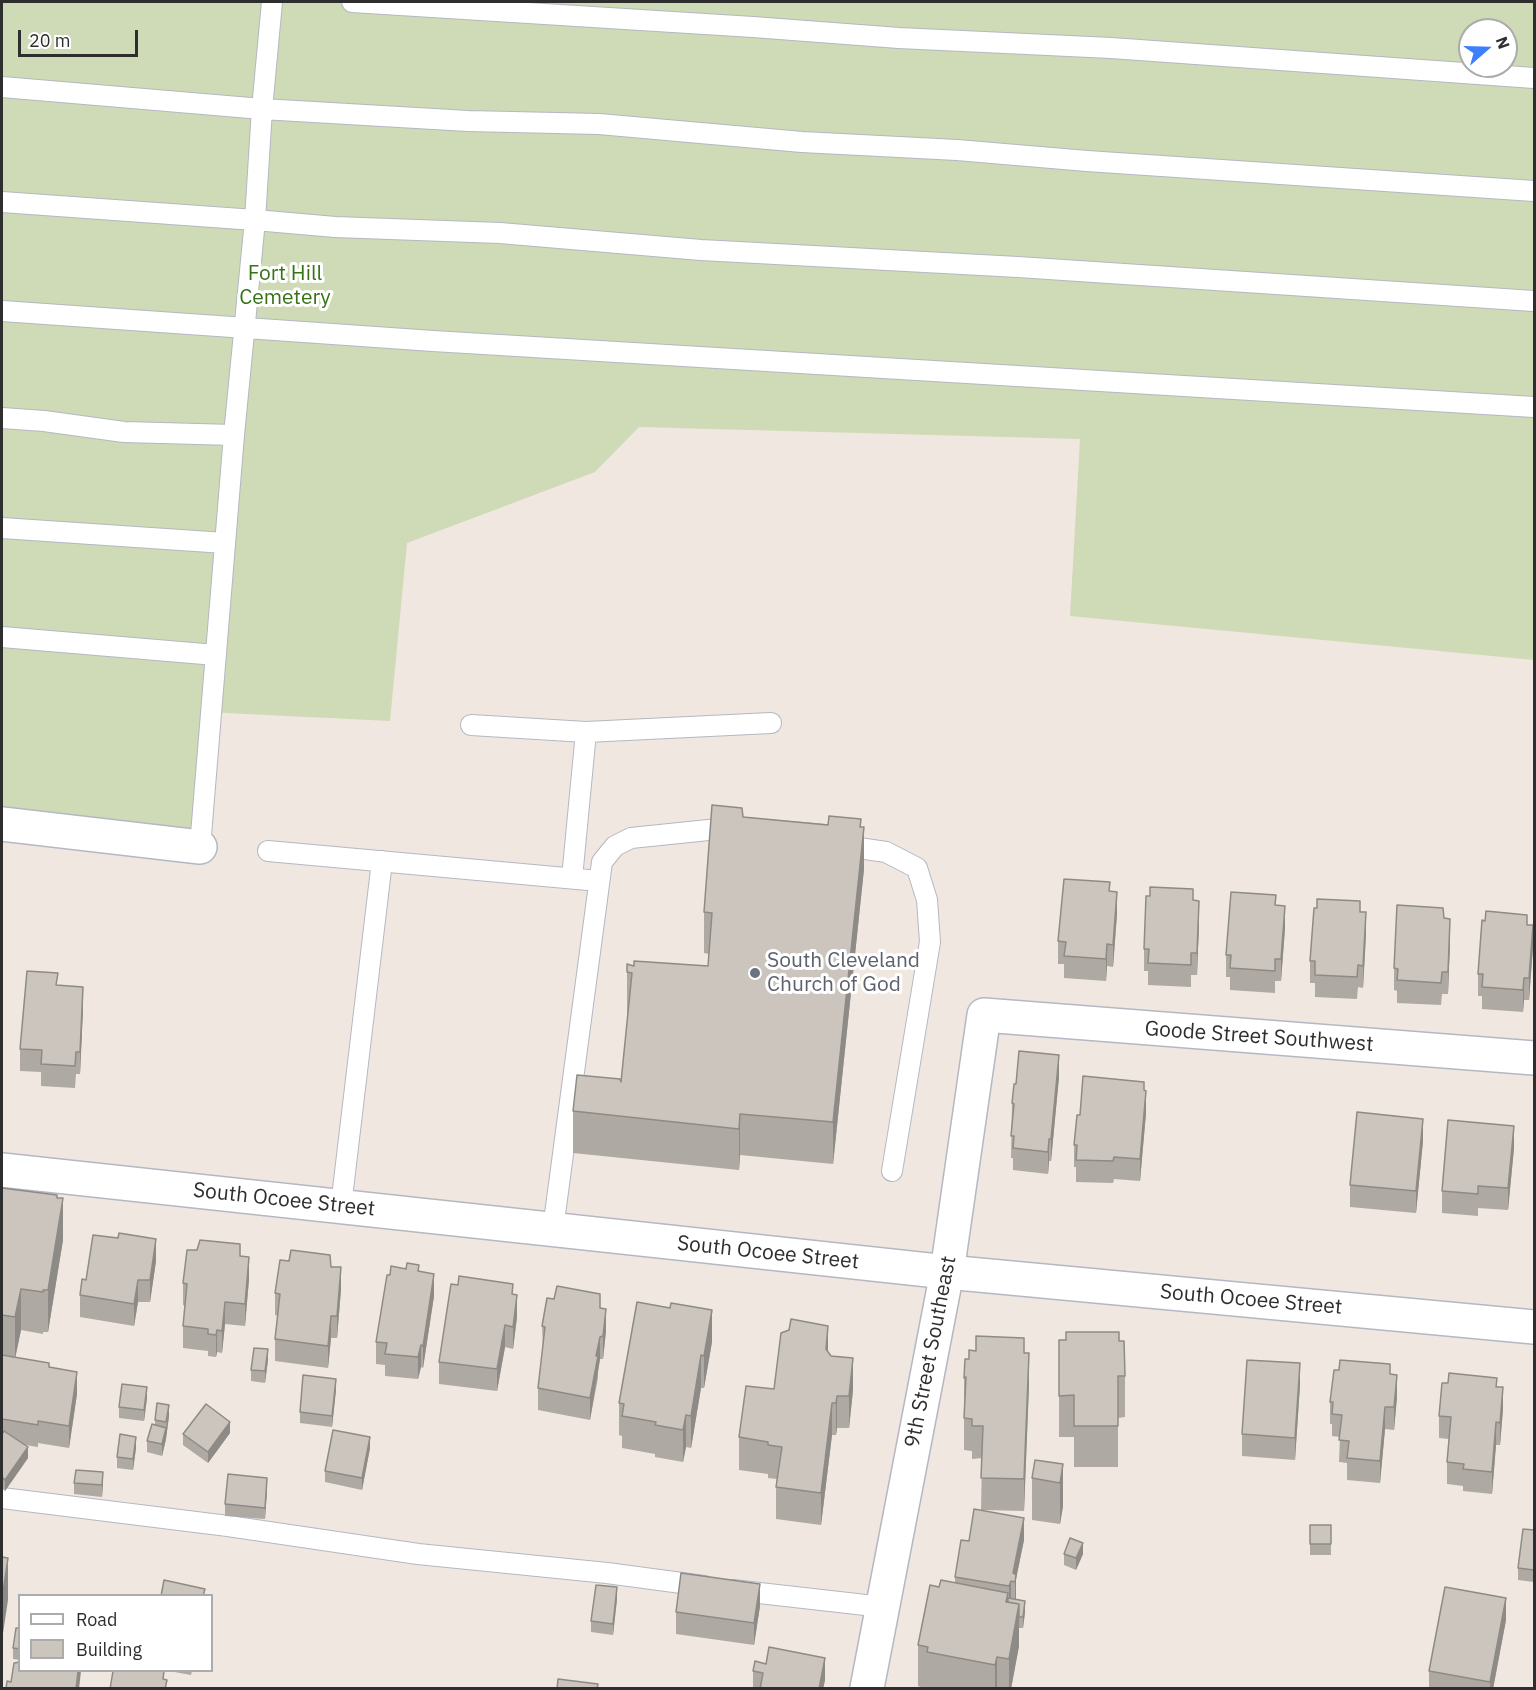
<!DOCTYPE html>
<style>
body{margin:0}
#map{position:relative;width:1536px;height:1690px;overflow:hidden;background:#f0e7e0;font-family:"IBM Plex Sans",sans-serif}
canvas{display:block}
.frame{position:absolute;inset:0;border:3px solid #2e2e2e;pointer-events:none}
.legend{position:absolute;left:18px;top:1594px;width:195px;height:78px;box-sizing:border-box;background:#fff;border:2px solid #ababab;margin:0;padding:8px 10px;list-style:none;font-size:18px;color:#2e2e2e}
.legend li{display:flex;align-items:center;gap:12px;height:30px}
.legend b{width:30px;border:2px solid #ababab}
.north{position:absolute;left:1458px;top:18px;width:60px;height:60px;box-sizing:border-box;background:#fff;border:2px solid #ababab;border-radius:50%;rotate:70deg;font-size:16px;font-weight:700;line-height:24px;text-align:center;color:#2e2e2e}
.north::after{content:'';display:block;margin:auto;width:21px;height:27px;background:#3e7fff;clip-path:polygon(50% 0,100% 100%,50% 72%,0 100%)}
.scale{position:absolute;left:18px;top:30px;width:120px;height:27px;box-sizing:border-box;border:3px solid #2e2e2e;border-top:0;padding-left:8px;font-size:18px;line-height:21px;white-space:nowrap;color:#2e2e2e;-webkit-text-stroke:4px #fff;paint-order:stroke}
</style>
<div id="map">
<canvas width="1536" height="1690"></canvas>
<div class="frame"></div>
<ul class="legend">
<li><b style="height:8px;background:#fff"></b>Road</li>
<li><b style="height:16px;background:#cbc5be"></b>Building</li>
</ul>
<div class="north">N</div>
<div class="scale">20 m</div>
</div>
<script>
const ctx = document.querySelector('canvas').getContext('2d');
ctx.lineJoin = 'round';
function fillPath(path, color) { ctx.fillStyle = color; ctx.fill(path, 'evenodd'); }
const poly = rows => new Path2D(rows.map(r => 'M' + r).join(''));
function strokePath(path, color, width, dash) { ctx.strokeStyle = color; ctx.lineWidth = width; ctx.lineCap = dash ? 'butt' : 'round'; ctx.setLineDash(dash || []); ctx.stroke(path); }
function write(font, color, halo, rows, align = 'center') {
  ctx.font = font + ' "IBM Plex Sans",sans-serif'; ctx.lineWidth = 6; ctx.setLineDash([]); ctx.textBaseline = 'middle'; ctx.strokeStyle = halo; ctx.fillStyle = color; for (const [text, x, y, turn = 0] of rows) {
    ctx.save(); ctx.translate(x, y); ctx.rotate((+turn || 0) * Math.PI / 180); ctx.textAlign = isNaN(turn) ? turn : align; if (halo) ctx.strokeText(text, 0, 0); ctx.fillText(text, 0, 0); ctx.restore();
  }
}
fillPath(poly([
 [2,2,1534,2,1534,660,1070,616,1080,439,639,427,595,472,407,543,390,721,206,712,196,832,2,809],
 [1470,30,1506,30,1506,66,1470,66]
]), '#cedbb6');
const lane = poly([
 [352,2,753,27,899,38,1111,48,1534,78],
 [2,87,262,109,468,121,599,124,802,142,957,150,1087,161,1534,191],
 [2,202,255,220,335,227,500,233,701,250,1018,267,1534,301],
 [2,311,433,341,1534,407],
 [2,418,44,421,124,432,234,435],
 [2,528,225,543],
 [2,637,216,655],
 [471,725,586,732],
 [838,845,886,852,917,868,927,900,930,942,892,1171],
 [200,847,234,435,255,220,262,109,272,2],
 [268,851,599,881],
 [572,878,586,732,771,723],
 [341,1206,382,861],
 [553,1229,602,862,615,846,631,838,718,829,737,831],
 [2,1498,228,1526,418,1554,607,1573,704,1586],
 [733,1590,883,1607]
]);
const street = poly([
 [2,824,200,847],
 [867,1688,947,1272,984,1015,1534,1058]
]);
const secondary = poly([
 [2,1170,947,1272,1534,1327]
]);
strokePath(lane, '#b4b8c2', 22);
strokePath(street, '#b4b8c2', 36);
strokePath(secondary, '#b4b8c2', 36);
strokePath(lane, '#fff', 20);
strokePath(street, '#fff', 33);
strokePath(secondary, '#fff', 33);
fillPath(poly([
 [743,817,861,827,864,869,833,1164,740,1155,739,1170,573,1153,573,1111,621,1082,628,1014,627,1013,627,972,634,966,708,966,709,954,704,953,704,912],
 [1110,891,1117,914,1113,967,1107,966,1106,981,1064,978,1064,964,1058,964,1058,941],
 [1193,900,1199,923,1197,975,1191,975,1191,987,1148,985,1148,971,1144,971,1144,949],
 [1276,905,1285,928,1281,981,1275,981,1275,993,1230,990,1230,977,1226,977,1226,955],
 [1360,912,1366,934,1363,988,1358,987,1357,999,1315,997,1315,983,1310,983,1310,961],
 [1444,918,1450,941,1448,994,1442,994,1441,1005,1397,1003,1397,991,1394,990,1394,968],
 [1527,925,1533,947,1529,1000,1524,1000,1523,1012,1482,1009,1482,996,1478,996,1478,974],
 [58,985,83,1009,80,1074,76,1074,75,1088,41,1086,41,1072,20,1071,20,1049],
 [1059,1077,1051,1161,1049,1161,1048,1174,1013,1170,1013,1158,1011,1158,1012,1103,1016,1084],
 [1146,1113,1140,1181,1114,1179,1113,1183,1076,1182,1076,1167,1074,1167,1074,1145],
 [1423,1141,1416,1213,1350,1207,1350,1185],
 [1514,1148,1508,1210,1478,1208,1478,1216,1442,1213,1442,1191],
 [2,1188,57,1198,63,1240,48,1332,43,1332,43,1334,21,1330,15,1358,49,1367,77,1394,69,1448,38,1443,38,1447,25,1445,28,1458,5,1491,2,1488],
 [240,1256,249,1279,245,1326,225,1324,222,1353,217,1352,216,1357,208,1356,208,1351,183,1348,183,1326,185,1306,183,1305,183,1283],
 [156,1261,150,1302,138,1302,134,1326,80,1317,80,1295,86,1280],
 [331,1267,341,1289,337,1338,331,1338,328,1368,275,1361,275,1339,278,1316,275,1315,275,1293],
 [419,1271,434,1296,423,1368,421,1367,418,1379,385,1376,385,1365,376,1364,376,1342,390,1275],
 [513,1294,517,1317,513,1349,505,1347,497,1391,439,1384,439,1362],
 [600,1308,606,1331,603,1359,600,1359,598,1372,598,1378,590,1420,538,1410,538,1388,543,1349,542,1326],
 [1059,1340,1119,1341,1125,1376,1125,1417,1118,1418,1118,1467,1074,1467,1074,1437,1059,1437],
 [712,1342,704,1388,701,1388,691,1448,686,1447,683,1462,655,1457,655,1454,622,1448,622,1436,619,1435,619,1403],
 [828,1352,853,1390,849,1428,837,1428,836,1435,832,1435,821,1525,776,1519,776,1487,777,1479,768,1478,768,1474,739,1470,739,1437],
 [1024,1353,1029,1385,1024,1511,983,1510,1024,1540,1016,1579,1016,1599,1025,1612,1023,1628,1019,1628,1019,1646,1011,1689,927,1689,918,1686,918,1645,939,1587,955,1583,955,1577,981,1510,982,1458,972,1459,972,1451,964,1450,964,1378,969,1359],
 [268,1360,265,1383,251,1381,251,1370],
 [1390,1374,1397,1397,1394,1430,1385,1429,1380,1483,1347,1480,1347,1463,1339,1462,1340,1437,1332,1436,1332,1424,1330,1424,1330,1402],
 [1300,1385,1295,1460,1242,1456,1242,1434],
 [1497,1387,1503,1409,1500,1445,1496,1445,1492,1494,1463,1491,1463,1486,1447,1484,1447,1462,1449,1439,1439,1438,1439,1416],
 [336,1390,332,1427,300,1423,300,1412],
 [147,1398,144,1421,119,1418,119,1407],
 [169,1416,166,1439,162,1456,147,1452,147,1441,155,1425,155,1420],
 [230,1433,208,1463,183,1445,183,1434],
 [136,1448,133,1470,117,1468,117,1457],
 [370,1448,362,1490,325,1482,325,1471],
 [1063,1464,1063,1506,1060,1524,1032,1520,1032,1478],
 [74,1483,103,1483,102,1497,74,1494],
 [267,1489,265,1519,225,1516,225,1504],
 [1310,1525,1331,1525,1331,1555,1310,1555],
 [1534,1530,1534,1582,1518,1580,1518,1568],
 [1064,1554,1083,1554,1076,1570,1064,1565],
 [617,1599,613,1635,591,1632,591,1621],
 [760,1606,754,1645,676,1634,676,1612],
 [1506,1620,1493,1689,1429,1689,1429,1671],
 [20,1628,20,1660,13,1659,13,1648],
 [169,1671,192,1671,191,1675],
 [753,1671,825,1680,823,1689,753,1689]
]), '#afa9a3');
fillPath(poly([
 [861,819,861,856,864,827,864,869,833,1164,833,1122],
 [1117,892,1117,914,1113,967,1113,945],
 [1199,901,1199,923,1197,975,1197,953],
 [1285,906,1285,928,1281,981,1281,959],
 [1366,912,1366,934,1363,988,1363,966],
 [1450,919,1450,941,1448,994,1448,972],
 [1533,925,1533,947,1529,1000,1529,978],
 [1107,944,1107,966,1106,981,1106,959],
 [1524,978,1524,1000,1523,1012,1523,990],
 [83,987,83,1009,80,1074,80,1052],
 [1059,1055,1059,1077,1051,1161,1051,1139],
 [1146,1091,1146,1113,1140,1181,1140,1159],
 [740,1114,740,1155,739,1170,739,1129],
 [1423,1119,1423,1141,1416,1213,1416,1191],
 [1514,1126,1514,1148,1508,1210,1508,1188],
 [1049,1139,1049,1161,1048,1174,1048,1152],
 [63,1198,63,1240,48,1332,48,1290],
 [156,1239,156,1261,150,1302,150,1280],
 [249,1257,249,1279,245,1326,245,1304],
 [341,1267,341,1289,337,1338,337,1316],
 [434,1274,434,1296,423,1368,423,1346],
 [138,1280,138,1302,134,1326,134,1304],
 [21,1289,21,1330,15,1359,15,1317],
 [517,1295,517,1317,513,1349,513,1327],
 [225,1302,225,1324,222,1353,222,1331],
 [606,1309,606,1331,603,1359,603,1336],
 [712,1310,712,1342,704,1388,704,1356],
 [331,1316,331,1338,328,1368,328,1346],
 [505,1325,505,1347,497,1391,497,1369],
 [828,1326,828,1358,826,1349],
 [217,1330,217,1352,216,1357,216,1335],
 [600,1337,600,1359,590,1420,590,1398,596,1356],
 [421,1345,421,1367,418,1379,418,1357],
 [268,1349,268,1360,265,1383,265,1371],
 [1029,1353,1029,1385,1024,1511,1024,1479],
 [701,1355,701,1388,691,1448,691,1416],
 [853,1358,853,1390,849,1428,849,1396],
 [1300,1363,1300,1385,1295,1460,1295,1438],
 [77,1372,77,1394,69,1448,69,1426],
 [1397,1375,1397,1397,1394,1430,1394,1407],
 [336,1379,336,1390,332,1427,332,1416],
 [147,1387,147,1398,144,1421,144,1410],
 [1503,1387,1503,1409,1500,1445,1500,1423],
 [837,1396,837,1428,836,1435,836,1403],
 [832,1403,832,1435,821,1525,821,1493],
 [169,1405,169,1416,166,1439,162,1456,162,1444,166,1428],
 [1385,1407,1385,1429,1380,1483,1380,1461],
 [686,1415,686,1447,683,1462,683,1430],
 [230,1422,230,1433,208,1463,208,1452],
 [1496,1422,1496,1445,1492,1494,1492,1472],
 [136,1437,136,1448,133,1470,133,1459],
 [370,1437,370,1448,362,1490,362,1478],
 [28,1447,28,1458,5,1491,5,1480],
 [1063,1464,1063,1506,1060,1524,1060,1483],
 [103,1472,103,1483,102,1497,102,1485],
 [267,1478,267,1489,265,1519,265,1508],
 [1024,1518,1024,1540,1016,1579,1016,1597,1015,1604,1015,1582,1013,1573],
 [1083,1543,1083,1554,1076,1570,1076,1558],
 [8,1558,8,1600,2,1640,2,1598],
 [1011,1581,1011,1603,1009,1608,1009,1586],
 [760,1584,760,1606,754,1645,754,1623],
 [617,1587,617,1599,613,1635,613,1624],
 [1506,1598,1506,1620,1493,1689,1490,1689,1490,1682],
 [1025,1601,1025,1612,1023,1628,1023,1617],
 [1019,1604,1019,1646,1011,1689,1009,1689,1009,1659],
 [997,1657,997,1689,995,1689,995,1665],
 [825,1658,825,1680,823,1689,819,1689],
 [78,1671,81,1671,79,1689,76,1689]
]), '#8e8a85');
const building = poly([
 [712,805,742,808,743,817,828,825,829,816,861,819,860,827,864,827,833,1122,740,1114,739,1129,573,1111,577,1075,620,1079,621,1082,632,973,627,972,627,964,634,966,634,961,708,966,712,913,704,912,712,805],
 [1064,879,1110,882,1109,891,1117,892,1113,945,1107,944,1106,959,1064,956,1066,942,1058,941,1064,879],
 [1150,887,1193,889,1193,900,1199,901,1197,953,1191,953,1191,965,1148,963,1149,949,1144,949,1146,896,1150,896,1150,887],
 [1231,892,1276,895,1275,905,1285,906,1281,959,1275,959,1275,971,1230,968,1231,955,1226,955,1231,892],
 [1317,899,1360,901,1360,912,1366,912,1363,966,1358,965,1357,977,1315,975,1315,961,1310,961,1314,908,1317,908,1317,899],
 [1397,905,1443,908,1444,918,1450,919,1448,972,1442,972,1441,983,1397,980,1398,969,1394,968,1397,905],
 [1486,911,1527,915,1527,925,1533,925,1529,978,1524,978,1523,990,1482,987,1483,974,1478,974,1482,920,1485,921,1486,911],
 [27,971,58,973,56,985,83,987,80,1052,76,1052,75,1066,41,1064,42,1050,20,1049,27,971],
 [1019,1051,1059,1055,1051,1139,1049,1139,1048,1152,1013,1148,1014,1136,1011,1136,1014,1104,1012,1103,1014,1084,1016,1084,1019,1051],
 [1083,1076,1144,1082,1144,1090,1146,1091,1140,1159,1114,1157,1113,1161,1076,1160,1077,1145,1074,1145,1077,1115,1080,1115,1083,1076],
 [1357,1112,1423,1119,1416,1191,1350,1185,1357,1112],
 [1448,1120,1514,1126,1508,1188,1478,1186,1478,1194,1442,1191,1448,1120],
 [2,1188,57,1195,57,1198,63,1198,48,1290,43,1290,43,1292,21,1289,15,1317,2,1315,2,1188],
 [119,1233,156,1239,150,1280,138,1280,134,1304,80,1295,82,1279,86,1280,93,1235,118,1238,119,1233],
 [200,1240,240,1244,240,1256,249,1257,245,1304,225,1302,222,1331,217,1330,216,1335,208,1334,208,1329,183,1326,187,1284,183,1283,187,1250,197,1250,200,1240],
 [291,1250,330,1255,331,1267,341,1267,337,1316,331,1316,328,1346,275,1339,280,1294,275,1293,280,1260,289,1261,291,1250],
 [407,1263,419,1265,418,1271,434,1274,423,1346,421,1345,418,1357,385,1354,387,1343,376,1342,387,1275,390,1275,391,1266,406,1269,407,1263],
 [459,1276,513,1284,512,1294,517,1295,513,1327,505,1325,497,1369,439,1362,451,1284,458,1285,459,1276],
 [557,1286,600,1294,600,1308,606,1309,603,1336,600,1337,596,1356,598,1356,590,1398,538,1388,545,1327,542,1326,547,1298,554,1299,557,1286],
 [637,1302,670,1308,671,1303,712,1310,704,1356,701,1355,691,1416,686,1415,683,1430,655,1425,656,1422,622,1416,624,1404,619,1403,637,1302],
 [791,1319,828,1326,826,1349,831,1356,853,1358,849,1396,837,1396,836,1403,832,1403,821,1493,776,1487,782,1447,768,1445,768,1442,739,1437,746,1386,774,1389,781,1333,789,1330,791,1319],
 [1066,1332,1119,1332,1119,1341,1124,1341,1125,1376,1118,1376,1118,1426,1074,1426,1074,1395,1059,1396,1059,1340,1066,1340,1066,1332],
 [976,1336,1024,1338,1024,1353,1029,1353,1024,1479,981,1478,983,1426,972,1426,972,1419,964,1418,966,1377,964,1378,965,1359,969,1359,969,1350,976,1351,976,1336],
 [254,1348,268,1349,265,1371,251,1370,254,1348],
 [2,1355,49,1363,49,1367,77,1372,69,1426,38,1421,38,1425,2,1419,2,1355],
 [1247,1360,1300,1363,1295,1438,1242,1434,1247,1360],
 [1340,1360,1390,1364,1390,1374,1397,1375,1394,1407,1385,1407,1380,1461,1347,1458,1349,1441,1339,1440,1342,1415,1332,1414,1333,1402,1330,1402,1334,1370,1339,1370,1340,1360],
 [1449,1373,1497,1378,1496,1387,1503,1387,1500,1423,1496,1422,1492,1472,1463,1469,1464,1464,1447,1462,1451,1417,1439,1416,1442,1383,1448,1383,1449,1373],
 [303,1375,336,1379,332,1416,300,1412,303,1375],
 [122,1384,147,1387,144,1410,119,1407,122,1384],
 [157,1403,169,1405,166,1422,155,1420,157,1403],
 [206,1404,230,1422,208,1452,183,1434,206,1404],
 [152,1424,166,1428,162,1444,147,1441,152,1424],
 [333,1430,370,1437,362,1478,325,1471,333,1430],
 [4,1431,28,1447,5,1480,2,1477,2,1434,4,1431],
 [120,1434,136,1437,133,1459,117,1457,120,1434],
 [1035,1460,1063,1464,1060,1483,1032,1478,1035,1460],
 [76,1470,103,1472,102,1485,74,1483,76,1470],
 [228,1474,267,1478,265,1508,225,1504,228,1474],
 [974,1509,1024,1518,1013,1573,1016,1575,1015,1582,1011,1581,1009,1586,955,1577,961,1540,969,1541,974,1509],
 [1310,1525,1331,1525,1331,1544,1310,1544,1310,1525],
 [1523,1529,1534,1530,1534,1570,1518,1568,1523,1529],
 [1070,1538,1083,1543,1076,1558,1064,1554,1070,1538],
 [2,1557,8,1558,2,1598,2,1557],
 [681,1573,760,1584,754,1623,676,1612,681,1573],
 [164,1580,205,1589,203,1596,161,1596,164,1580],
 [941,1580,1008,1593,1006,1602,1019,1604,1009,1659,997,1657,995,1665,927,1652,928,1647,918,1645,930,1585,939,1587,941,1580],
 [596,1585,617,1587,613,1624,591,1621,596,1585],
 [1445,1587,1506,1598,1490,1682,1429,1671,1445,1587],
 [1008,1598,1025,1601,1023,1617,1019,1617,1019,1604,1008,1602,1008,1598],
 [16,1628,20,1628,20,1649,13,1648,16,1628],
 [769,1647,825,1658,819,1689,760,1689,763,1673,753,1671,755,1661,766,1664,769,1647],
 [20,1662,20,1671,78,1671,76,1689,6,1689,7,1681,11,1682,14,1663,20,1662],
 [113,1671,164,1671,163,1679,167,1680,165,1689,110,1689,113,1671],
 [558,1679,598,1684,597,1689,557,1689,558,1679]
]);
fillPath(building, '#cbc5be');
strokePath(building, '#8e8a85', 1.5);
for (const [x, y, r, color] of [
 [755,973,6,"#6b7280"]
]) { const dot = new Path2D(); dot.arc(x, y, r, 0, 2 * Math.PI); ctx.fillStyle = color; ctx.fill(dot); strokePath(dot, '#fff', 2); }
write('21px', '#377316', '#fff', [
 ["Fort Hill",285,274],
 ["Cemetery",285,298]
]);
write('21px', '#5b616d', '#fff', [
 ["South Cleveland",767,961],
 ["Church of God",767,985]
], 'left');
write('21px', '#2e2e2e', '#fff', [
 ["Goode Street Southwest",1259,1037,4],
 ["South Ocoee Street",284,1200,6],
 ["South Ocoee Street",768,1253,6],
 ["South Ocoee Street",1251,1300,5],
 ["9th Street Southeast",931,1352,-79]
]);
</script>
